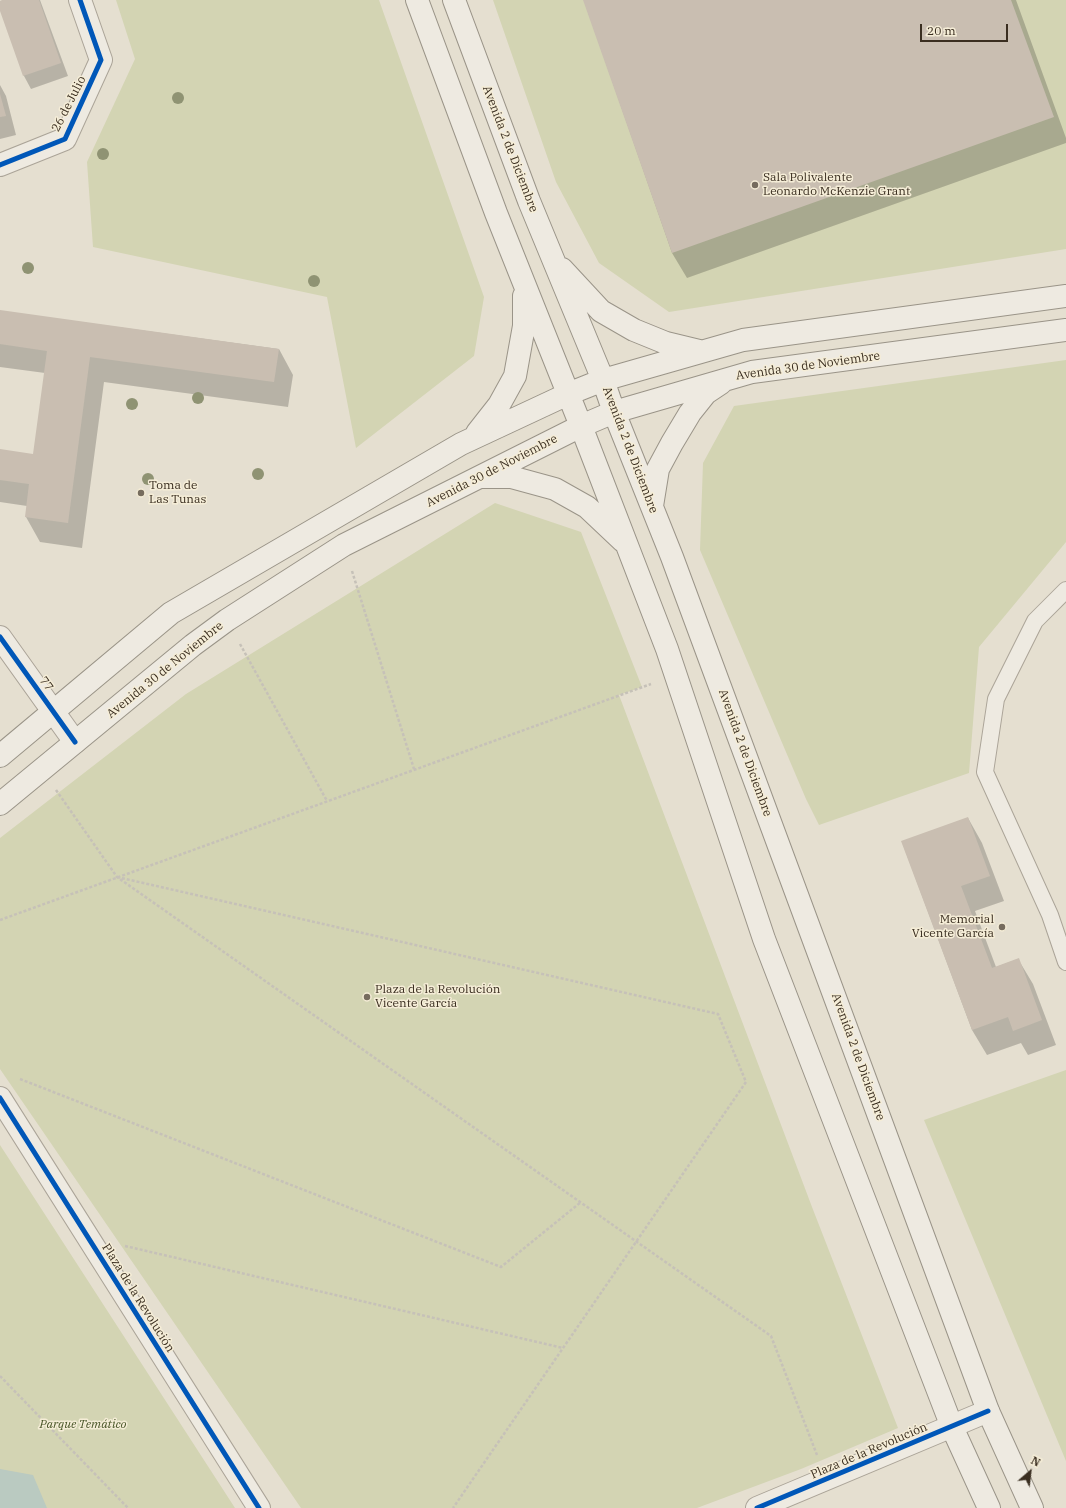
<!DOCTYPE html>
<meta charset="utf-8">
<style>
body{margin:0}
#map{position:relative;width:1066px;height:1508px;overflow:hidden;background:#e5dfd0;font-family:"IBM Plex Serif",serif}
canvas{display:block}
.north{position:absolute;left:1010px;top:1452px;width:40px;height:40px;-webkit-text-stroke:3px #f5edd7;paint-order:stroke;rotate:28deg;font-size:11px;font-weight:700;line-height:16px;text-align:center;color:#3a2e20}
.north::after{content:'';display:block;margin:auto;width:14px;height:18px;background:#3a2e20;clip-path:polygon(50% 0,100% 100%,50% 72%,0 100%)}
.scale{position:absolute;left:920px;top:24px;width:88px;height:18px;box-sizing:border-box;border:2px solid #3a2e20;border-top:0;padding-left:5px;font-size:12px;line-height:14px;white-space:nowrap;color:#3a2e20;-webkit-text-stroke:3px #f5edd7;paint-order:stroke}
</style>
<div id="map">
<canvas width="1066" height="1508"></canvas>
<div class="north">N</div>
<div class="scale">20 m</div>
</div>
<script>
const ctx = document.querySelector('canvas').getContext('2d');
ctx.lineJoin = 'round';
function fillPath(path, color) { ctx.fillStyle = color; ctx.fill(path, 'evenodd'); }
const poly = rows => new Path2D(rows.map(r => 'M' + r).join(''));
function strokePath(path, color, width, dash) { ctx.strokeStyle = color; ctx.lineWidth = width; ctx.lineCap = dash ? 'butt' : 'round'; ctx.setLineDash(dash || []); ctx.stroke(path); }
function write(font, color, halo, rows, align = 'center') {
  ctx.font = font + ' "IBM Plex Serif",serif'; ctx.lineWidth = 3; ctx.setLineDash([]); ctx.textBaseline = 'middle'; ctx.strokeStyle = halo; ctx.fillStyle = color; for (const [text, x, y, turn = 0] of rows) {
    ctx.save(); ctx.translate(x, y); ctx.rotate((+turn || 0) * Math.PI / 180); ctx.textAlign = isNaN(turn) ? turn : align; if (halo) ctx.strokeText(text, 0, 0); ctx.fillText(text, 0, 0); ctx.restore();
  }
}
fillPath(poly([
 [116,0,379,0,484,297,474,356,356,448,327,297,93,247,87,162,135,59],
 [493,0,1066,0,1066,249,669,312,599,263,556,182],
 [1066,360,1066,542,979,647,969,773,819,825,806,799,700,550,703,463,734,406],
 [495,503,581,532,642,687,619,695,812,1207,898,1428,801,1469,697,1508,301,1508,0,1069,0,838,186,694],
 [1066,1070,1066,1461,924,1120],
 [0,1145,235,1508,0,1508]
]), '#d3d4b3');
fillPath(poly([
 [0,1469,33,1475,47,1508,0,1508]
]), '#bacac1');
fillPath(poly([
 [5,0,40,0,68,76,31,89,24,76,0,8,0,2],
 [584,0,1016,0,1066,138,1066,143,687,278,672,253],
 [0,85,6,96,16,135,0,139],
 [0,311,279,349,293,375,288,407,104,382,82,548,40,542,26,517,27,506,0,502,0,450,34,455,45,373,0,367],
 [968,818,982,843,1004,901,975,911,996,967,1018,959,1033,984,1056,1045,1028,1055,1021,1043,987,1055,972,1030,902,842]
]), '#0003');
fillPath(poly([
 [2,0,39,0,61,63,23,76,0,11,0,1],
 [583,0,1011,0,1054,117,672,253],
 [0,94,6,116,0,117],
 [0,310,279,349,274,382,90,357,68,523,25,517,29,484,0,480,0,449,33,454,47,351,0,344],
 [968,817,990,876,961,886,992,968,1019,958,1042,1020,1013,1031,1008,1017,972,1030,901,841]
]), '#c9beb1');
const lane = poly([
 [1066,590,1035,621,996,699,985,772,1050,915,1066,962]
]);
const street = poly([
 [0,165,65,139,101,60,80,0],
 [0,637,75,742],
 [0,1098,259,1508],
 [757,1508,988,1411]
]);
const secondary = poly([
 [417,0,496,213,581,426,667,649,764,939,952,1427,989,1508],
 [454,0,529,201,603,380,614,412,672,557,988,1411,1032,1508],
 [562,269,601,311,634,330,666,343,699,351],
 [477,433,499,405,515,376,524,326,524,296],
 [484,477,511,477,555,489,587,507,623,541],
 [652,506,658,469,672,443,690,413,706,393,721,383],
 [0,756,171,613,461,444,568,394,603,380,743,340,1066,296],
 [0,804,193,645,227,620,344,545,581,426,614,412,752,372,1066,330]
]);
strokePath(lane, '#aba498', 18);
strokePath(street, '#aba498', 24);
strokePath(secondary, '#9a9488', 24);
strokePath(poly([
 [352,571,414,769],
 [240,644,327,801],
 [56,790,117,877,771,1336,817,1455],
 [117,877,718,1014,746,1082,453,1508],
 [0,920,651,684],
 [20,1079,501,1267,581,1202],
 [125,1246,563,1348],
 [0,1376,128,1508]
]), '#c6c1b8', 2.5, [3, 2]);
strokePath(lane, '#eeeae1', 16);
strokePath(street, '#eeeae1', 22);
strokePath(secondary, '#eeeae1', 22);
strokePath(poly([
 [0,165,65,139,101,60,80,0],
 [0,637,75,742],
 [0,1098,259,1508],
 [757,1508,988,1411]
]), '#0057b8', 5);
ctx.fillStyle = '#8f9373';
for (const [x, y] of [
 [178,98],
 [103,154],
 [28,268],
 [314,281],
 [198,398],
 [132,404],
 [258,474],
 [148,479]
]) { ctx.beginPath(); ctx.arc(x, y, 6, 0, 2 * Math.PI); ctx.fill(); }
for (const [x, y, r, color] of [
 [755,185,4,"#766c5e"],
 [141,493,4,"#766c5e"],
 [1002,927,4,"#766c5e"],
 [367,997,4,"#766c5e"]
]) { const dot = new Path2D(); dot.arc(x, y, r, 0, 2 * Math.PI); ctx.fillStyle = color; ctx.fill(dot); strokePath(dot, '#f5edd7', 1.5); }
write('12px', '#3a2e20', '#f5edd7', [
 ["26 de Julio",69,104,-63],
 ["Avenida 2 de Diciembre",510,149,69],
 ["Avenida 30 de Noviembre",808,366,-8],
 ["Avenida 2 de Diciembre",630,450,69],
 ["Avenida 30 de Noviembre",492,471,-27],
 ["Avenida 30 de Noviembre",165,670,-39],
 ["77",46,684,54],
 ["Avenida 2 de Diciembre",745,753,70],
 ["Avenida 2 de Diciembre",858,1057,70],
 ["Plaza de la Revolución",138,1298,58],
 ["Plaza de la Revolución",869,1451,-23]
]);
write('12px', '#3a2e20', '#f5edd7', [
 ["Sala Polivalente",763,178],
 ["Leonardo McKenzie Grant",763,192],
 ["Toma de",149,486],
 ["Las Tunas",149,500],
 ["Memorial",994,920,"right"],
 ["Vicente García",994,934,"right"],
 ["Plaza de la Revolución",375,990],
 ["Vicente García",375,1004]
], 'left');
write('italic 12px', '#485527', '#f5edd7', [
 ["Parque Temático",83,1425]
]);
</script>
